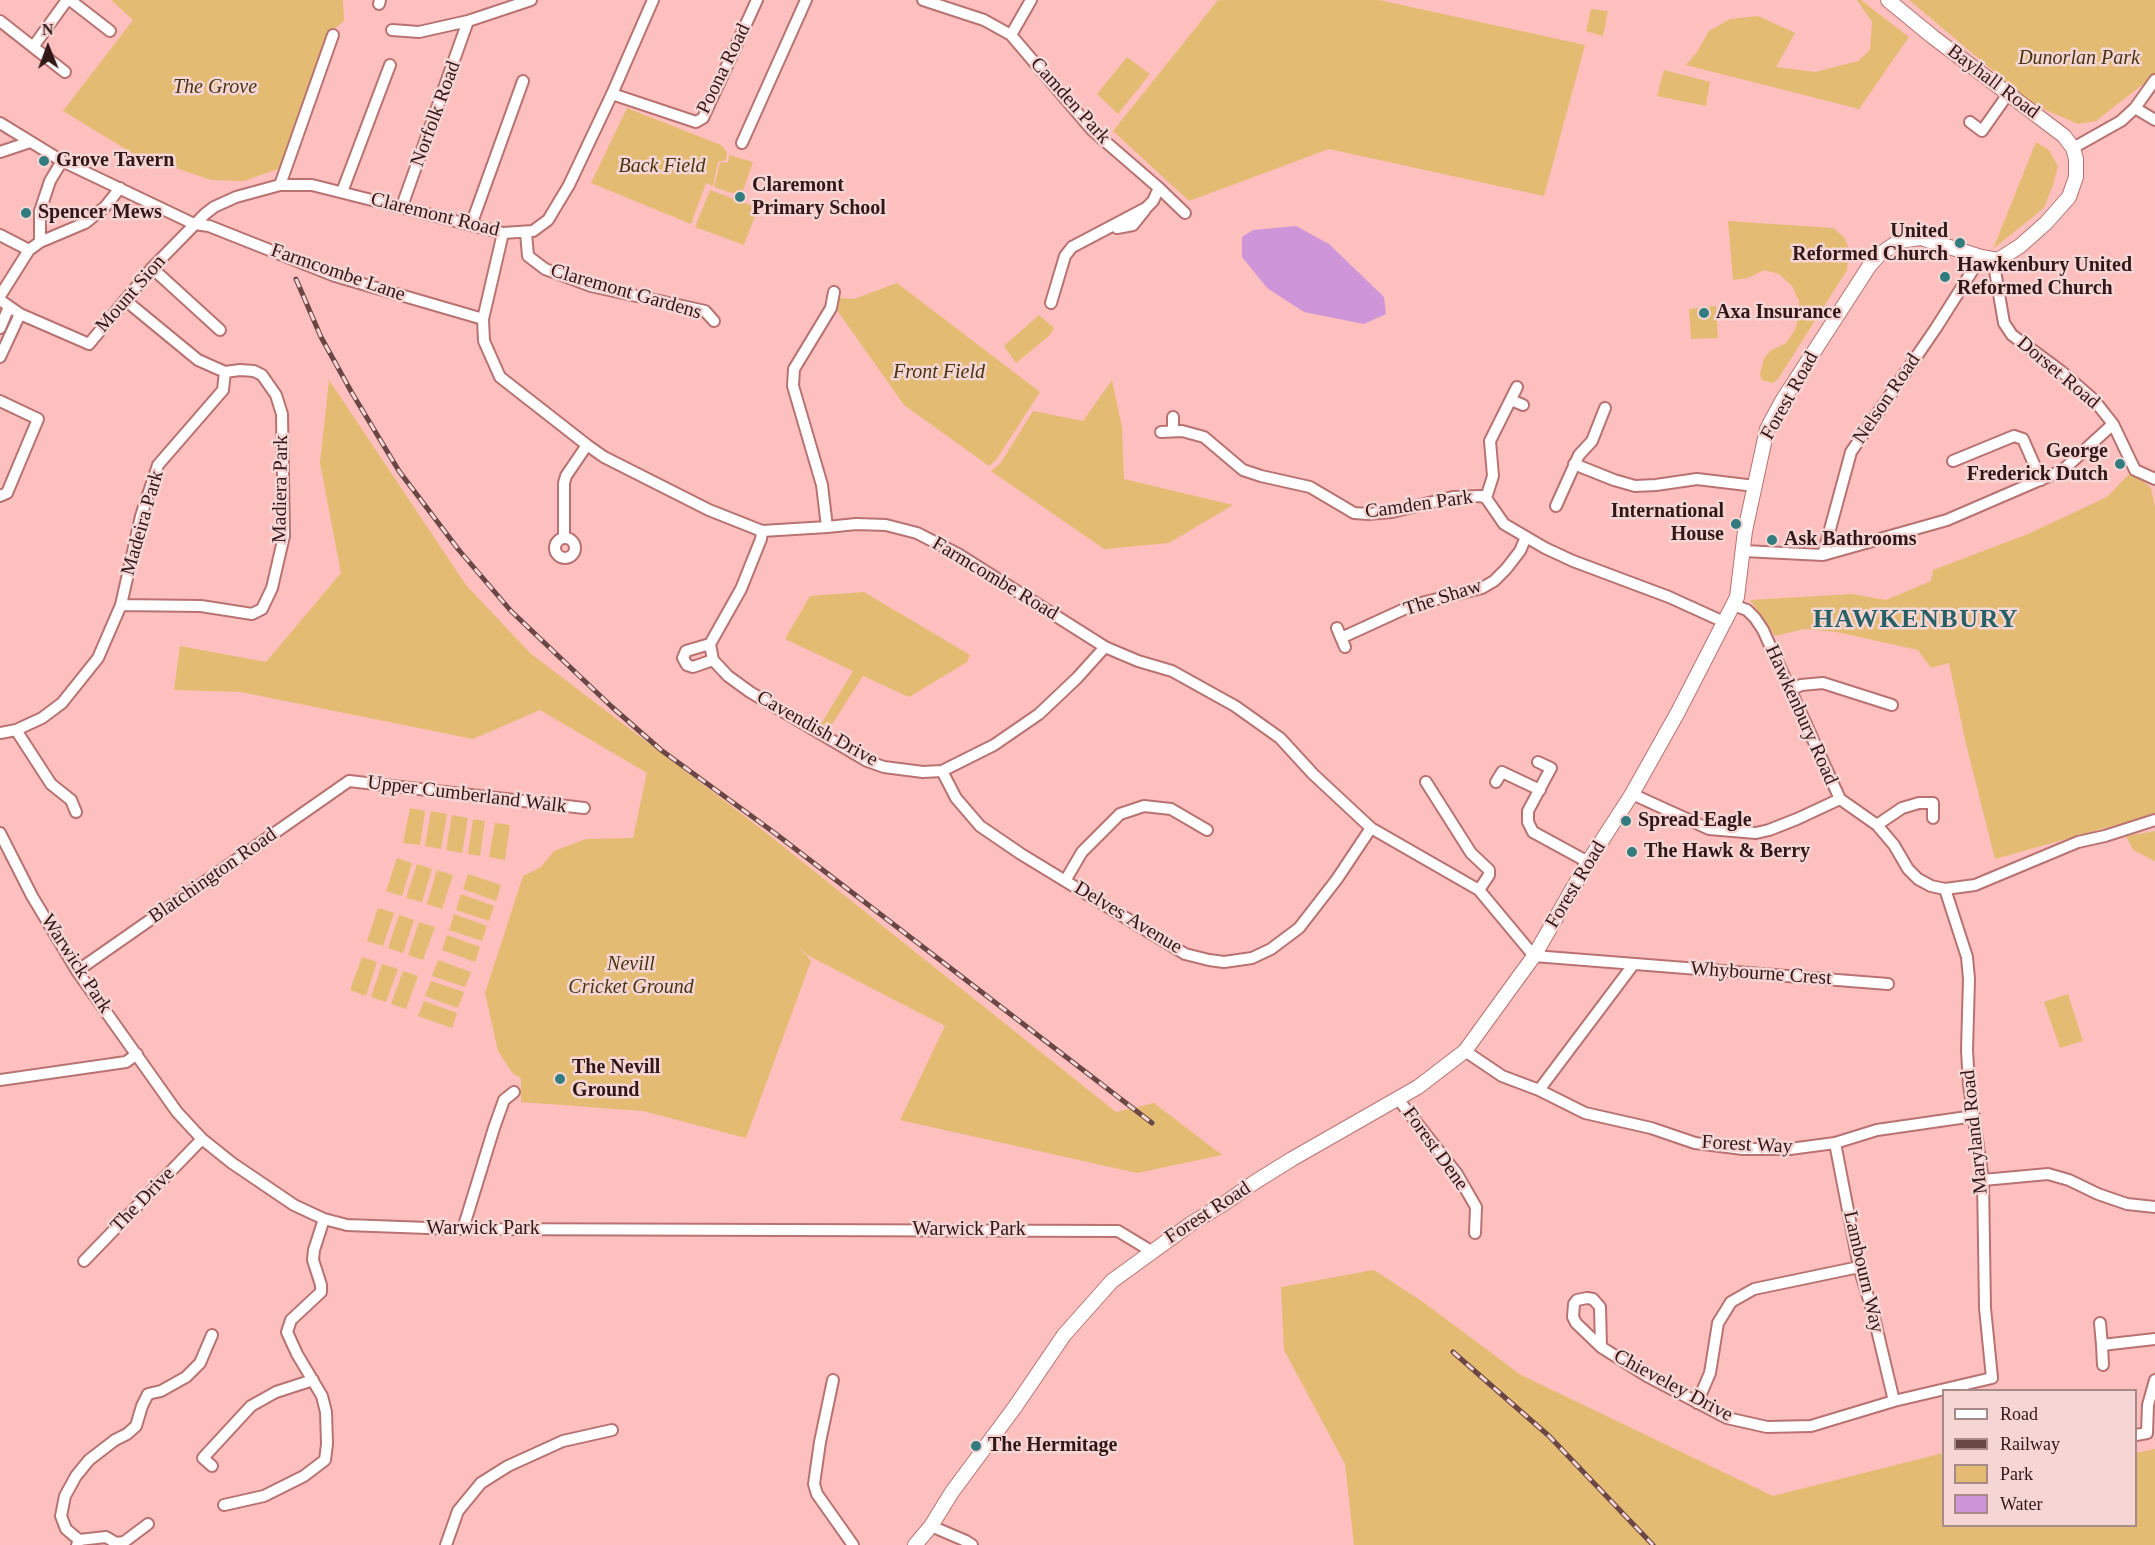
<!DOCTYPE html>
<style>
body{margin:0}
#map{position:relative;width:2155px;height:1545px;overflow:hidden;background:#fdc0be;font-family:"Times New Roman",serif}
canvas{display:block}
.legend{position:absolute;left:1942px;top:1389px;width:195px;height:138px;box-sizing:border-box;background:#f5d6d4;border:2px solid #a78a88;margin:0;padding:8px 10px;list-style:none;font-size:18px;color:#321717}
.legend li{display:flex;align-items:center;gap:12px;height:30px}
.legend b{width:30px;border:2px solid #a78a88}
.north{position:absolute;left:18px;top:18px;width:60px;height:60px;-webkit-text-stroke:4px #f5d6d4;paint-order:stroke;rotate:359deg;font-size:16px;font-weight:700;line-height:24px;text-align:center;color:#321717}
.north::after{content:'';display:block;margin:auto;width:21px;height:27px;background:#321717;clip-path:polygon(50% 0,100% 100%,50% 72%,0 100%)}
</style>
<div id="map">
<canvas width="2155" height="1545"></canvas>
<ul class="legend">
<li><b style="height:8px;background:#fff"></b>Road</li>
<li><b style="height:8px;background:#6a4645"></b>Railway</li>
<li><b style="height:16px;background:#e4bb72"></b>Park</li>
<li><b style="height:16px;background:#ce96d9"></b>Water</li>
</ul>
<div class="north">N</div>
</div>
<script>
const ctx = document.querySelector('canvas').getContext('2d');
ctx.lineJoin = 'round';
function fillPath(path, color) { ctx.fillStyle = color; ctx.fill(path, 'evenodd'); }
const poly = rows => new Path2D(rows.map(r => 'M' + r).join(''));
function strokePath(path, color, width, dash) { ctx.strokeStyle = color; ctx.lineWidth = width; ctx.lineCap = dash ? 'butt' : 'round'; ctx.setLineDash(dash || []); ctx.stroke(path); }
function write(font, color, halo, rows, align = 'center') {
  ctx.font = font + ' "Times New Roman",serif'; ctx.lineWidth = 5; ctx.setLineDash([]); ctx.textBaseline = 'middle'; ctx.strokeStyle = halo; ctx.fillStyle = color; for (const [text, x, y, turn = 0] of rows) {
    ctx.save(); ctx.translate(x, y); ctx.rotate((+turn || 0) * Math.PI / 180); ctx.textAlign = isNaN(turn) ? turn : align; if (halo) ctx.strokeText(text, 0, 0); ctx.fillText(text, 0, 0); ctx.restore();
  }
}
fillPath(poly([
 [111,0,343,0,344,21,331,32,319,56,281,168,244,181,211,180,132,153,63,111,133,20],
 [1218,0,1379,0,1585,45,1544,196,1329,149,1189,201,1113,131],
 [1857,0,1861,0,1909,37,1859,109,1686,65,1697,52,1709,31,1730,19,1758,16,1795,33,1776,67,1815,72,1858,61,1870,50,1872,22],
 [1909,0,2155,0,2155,75,2096,121,2078,124,2034,105],
 [1591,9,1608,11,1603,36,1586,31],
 [1127,57,1150,74,1118,114,1097,94],
 [1664,70,1710,82,1706,106,1657,96],
 [627,108,721,145,727,152,726,160,718,162,713,186,706,183,691,224,591,183],
 [2036,142,2049,150,2058,166,2053,185,2044,208,1993,249],
 [729,155,753,162,741,196,714,187,720,163,728,162],
 [710,190,758,208,744,245,695,227],
 [1728,221,1833,228,1844,237,1848,246,1849,256,1847,270,1778,379,1773,383,1762,380,1760,374,1764,358,1770,351,1786,343,1795,330,1799,315,1799,301,1792,286,1779,274,1764,270,1748,278,1733,280],
 [897,283,1040,392,996,460,989,466,904,405,834,306,837,298,854,299],
 [1716,306,1718,338,1691,339,1689,309],
 [1039,315,1054,328,1049,336,1016,363,1004,346],
 [329,380,466,585,530,653,760,828,1116,1112,1154,1103,1222,1155,1137,1173,900,1120,945,1026,807,955,799,947,811,961,746,1138,643,1111,521,1102,521,1078,513,1074,498,1051,485,993,523,876,541,867,554,851,586,839,633,838,647,773,540,710,473,739,241,692,174,690,180,646,266,662,341,573,320,463],
 [1112,380,1122,427,1124,479,1233,505,1169,543,1104,549,991,471,1000,464,1033,411,1083,421],
 [2132,471,2151,488,2155,507,2155,814,1995,859,1966,744,1949,663,1931,668,1918,650,1837,632,1804,629,1775,636,1750,600,1852,594,1886,600,1931,581,1933,570,2028,534,2107,497],
 [864,592,970,655,967,662,909,697,863,676,829,729,821,724,853,671,785,639,810,596],
 [410,808,425,811,420,845,403,843],
 [431,811,447,814,441,849,425,846],
 [452,815,468,818,462,853,446,850],
 [473,819,485,821,480,856,468,854],
 [495,823,510,825,505,860,489,857],
 [2155,831,2155,861,2133,850,2126,836],
 [397,858,412,863,402,896,386,891],
 [417,864,432,869,422,902,406,898],
 [437,870,453,875,442,909,427,904],
 [468,874,501,885,496,901,463,889],
 [461,894,494,906,489,921,456,910],
 [378,908,394,913,383,946,367,941],
 [454,914,487,926,482,941,449,930],
 [399,915,414,920,403,953,388,948],
 [419,922,435,927,423,960,408,955],
 [447,935,480,947,475,962,442,950],
 [362,957,377,962,366,996,350,990],
 [438,960,471,972,465,987,432,976],
 [382,964,398,969,386,1002,371,997],
 [403,971,418,976,406,1009,391,1004],
 [431,981,464,992,458,1008,425,996],
 [2068,994,2083,1041,2060,1048,2044,1002],
 [424,1001,457,1013,452,1028,418,1016],
 [1374,1270,1423,1302,1521,1375,1773,1496,1943,1453,1944,1526,2136,1526,2136,1453,2155,1449,2155,1545,1354,1545,1345,1464,1284,1350,1281,1287]
]), '#e4bb72');
fillPath(poly([
 [1296,226,1329,244,1384,297,1386,314,1364,324,1304,312,1267,288,1242,257,1242,237,1253,230]
]), '#ce96d9');
const minor = poly([
 [70,0,110,31],
 [923,0,984,20,1011,35,1092,130,1159,188,1185,213],
 [379,4,380,0],
 [0,21,65,72],
 [392,30,419,32,468,21,531,0],
 [1011,35,1031,0],
 [33,47,67,0],
 [612,94,696,122,703,118,757,0],
 [2135,108,2155,120],
 [1970,122,1982,131,2008,94],
 [0,123,62,161,194,224,209,226,335,276,483,319],
 [742,143,806,0],
 [2073,148,2121,121,2135,108,2155,80],
 [0,152,30,142],
 [280,185,333,35],
 [342,192,390,65],
 [402,206,468,21],
 [471,225,523,81],
 [1117,228,1133,225,1145,210],
 [503,233,483,319,484,341,500,377,587,445,604,457,709,510,762,531,827,527,856,524,886,525,917,533,958,554,1105,647,1138,661,1172,671,1235,706,1280,738,1313,774,1371,828,1479,890,1534,956,1888,984],
 [526,233,528,256,545,269,591,286,705,311,714,321],
 [0,235,29,250],
 [40,242,40,211,50,181,62,161],
 [1993,259,2004,323,2012,335,2062,372,2094,400,2113,424,2135,470,2155,479],
 [152,268,220,330],
 [0,296,29,250,40,242,85,223,105,207,120,188],
 [0,300,20,314,89,344,152,268,205,214,214,207,236,197,280,185,312,185,503,233,533,231,548,220,569,185,612,94,653,0],
 [1051,303,1065,256,1072,247,1146,208,1153,201,1159,188],
 [0,328,9,307],
 [0,357,20,314],
 [1511,400,1523,405],
 [0,401,38,419,7,493,0,496],
 [1173,431,1173,417],
 [1161,432,1182,431,1204,437,1243,470,1261,476,1310,487,1354,513,1368,514,1392,512,1453,497,1481,496,1486,498,1504,524,1545,548,1573,561,1669,597,1724,622],
 [1953,461,2014,436,2023,439,2041,480],
 [1574,464,1614,480,1635,486,1656,485,1697,479,1755,486],
 [1486,498,1493,476,1490,441,1517,387],
 [1556,506,1579,455,1592,441,1605,408],
 [827,527,822,485,793,386,794,369,831,308,834,292],
 [762,531,761,539,741,589,710,644,713,660,728,676,750,692,867,761,884,767,923,772,942,771,994,745,1039,714,1077,678,1105,647],
 [564,537,564,483,566,476,587,445],
 '555 548a10 10 0 1 1 20 0a10 10 0 1 1-20 0Z',
 [1744,551,1823,555,1947,520,2063,470,2113,424],
 [1823,555,1851,452,1936,328,1981,257],
 [121,605,201,606,252,614,262,609,272,588,284,536,282,414,276,395,262,375,254,371,240,370,225,372],
 [1733,605,1747,610,1755,618,1763,630,1840,799,1877,825,1894,845,1908,869,1918,879,1931,886,1945,889,1975,885,2078,842,2105,836,2155,820],
 [1337,628,1345,647],
 [1341,638,1413,605,1482,588,1494,581,1506,569,1520,551,1526,537],
 [710,644,686,651,683,658,687,665,693,667,713,660],
 [1791,690,1801,685,1823,683,1892,705],
 [16,730,51,784,71,800,76,812],
 [0,733,16,730,42,718,62,703,98,658,121,605,141,516,158,465,223,390,225,372,198,360,125,300],
 [1538,762,1551,768,1528,811,1528,822,1533,832,1588,862],
 [942,771,956,798,980,826,1021,854,1185,954,1209,960,1224,962,1252,958,1271,949,1299,928,1337,879,1371,828],
 [1426,782,1471,853,1489,870,1489,875,1479,890],
 [1496,782,1502,772,1540,790],
 [1632,794,1709,829,1756,833,1769,830,1797,819,1840,799],
 [1877,825,1902,808,1919,803,1933,803,1933,818],
 [0,833,32,896,77,971,177,1112,202,1139,232,1163,294,1205,324,1219,347,1225,454,1229,1118,1231,1151,1251],
 [1065,881,1082,852,1120,814,1144,806,1171,809,1207,830],
 [77,971,349,781,584,808],
 [1465,1051,1502,1076,1539,1090,1585,1113,1651,1128,1695,1143,1743,1149,1790,1149,1835,1143,1877,1130,1974,1116],
 [0,1080,126,1062,137,1054],
 [1539,1090,1633,965],
 [1398,1099,1457,1174,1476,1207,1475,1233],
 [1835,1143,1859,1267,1873,1313,1894,1401],
 [1983,1180,2048,1174,2069,1180,2098,1194,2127,1204,2155,1207],
 [463,1229,494,1128,504,1100,514,1092],
 [84,1261,202,1139],
 [2100,1323,2102,1345],
 [1601,1347,1600,1307,1593,1299,1587,1298,1577,1300,1574,1304,1573,1317,1576,1323,1601,1347,1647,1376,1727,1418,1767,1427,1811,1426,1894,1401,1992,1378,1985,1308,1983,1180,1969,1085,1967,1050,1969,979,1967,957,1945,889],
 [2103,1365,2102,1345,2155,1339],
 [833,1380,820,1442,814,1484,817,1494,853,1545],
 [1697,1403,1710,1373,1718,1323,1731,1302,1754,1289,1859,1267],
 [2136,1435,2147,1433,2148,1405,2155,1380],
 [212,1466,203,1458,251,1406,276,1392,313,1380],
 [224,1505,264,1496,304,1476,325,1460,327,1444,326,1412,322,1396,297,1354,287,1332,291,1320,321,1292,321,1285,313,1260,314,1250,324,1219],
 [931,1526,966,1541,972,1545],
 [79,1540,106,1537,116,1543,124,1542,148,1524],
 [77,1545,79,1540,66,1529,61,1516,65,1496,76,1476,89,1460,115,1440,127,1434,136,1426,142,1406,148,1394,161,1391,186,1377,200,1363,212,1335],
 [446,1545,458,1511,481,1483,508,1466,563,1441,612,1430]
]);
const tertiary = poly([
 [915,1545,931,1526,952,1492,1015,1407,1064,1335,1112,1281,1192,1223,1225,1203,1255,1182,1292,1159,1418,1087,1465,1051,1534,956,1588,862,1632,794,1678,712,1733,605,1737,597,1745,531,1767,429,1782,401,1870,265,1879,255,1899,241,1921,238,1981,257,1998,260,2020,246,2046,223,2069,197,2076,177,2076,159,2073,148,2064,136,1933,37,1888,0]
]);
strokePath(minor, '#b87271', 14);
strokePath(tertiary, '#b87271', 16);
strokePath(minor, '#fff', 10);
strokePath(tertiary, '#fff', 14);
const rail = poly([
 [296,279,321,337,352,393,399,471,458,549,511,611,612,707,661,750,776,834,1152,1123],
 [1453,1352,1549,1436,1653,1545]
]);
strokePath(rail, '#6a4645', 5);
strokePath(rail, '#f5d6d4', 3, [9]);
for (const [x, y, r, color] of [
 [44,161,6,"#327b7f"],
 [740,197,6,"#327b7f"],
 [26,213,6,"#327b7f"],
 [1960,243,6,"#327b7f"],
 [1945,277,6,"#327b7f"],
 [1704,313,6,"#327b7f"],
 [2120,464,6,"#327b7f"],
 [1736,524,6,"#327b7f"],
 [1772,540,6,"#327b7f"],
 [1626,821,6,"#327b7f"],
 [1632,852,6,"#327b7f"],
 [560,1079,6,"#327b7f"],
 [976,1446,6,"#327b7f"]
]) { const dot = new Path2D(); dot.arc(x, y, r, 0, 2 * Math.PI); ctx.fillStyle = color; ctx.fill(dot); strokePath(dot, '#f5d6d4', 2); }
write('italic 20px', '#473512', '#f5d6d4', [
 ["Dunorlan Park",2079,59],
 ["The Grove",215,88],
 ["Back Field",662,167],
 ["Front Field",939,373],
 ["Nevill",631,965],
 ["Cricket Ground",631,988]
]);
write('20px', '#321717', '#f5d6d4', [
 ["Poona Road",724,69,-64],
 ["Bayhall Road",1993,82,37],
 ["Camden Park",1070,101,48],
 ["Norfolk Road",436,114,-70],
 ["Claremont Road",435,215,14],
 ["Farmcombe Lane",338,273,19],
 ["Claremont Gardens",626,292,16],
 ["Mount Sion",131,294,-49],
 ["Dorset Road",2058,373,40],
 ["Forest Road",1790,396,-61],
 ["Nelson Road",1887,399,-56],
 ["Madiera Park",281,489,-89],
 ["Camden Park",1419,505,-8],
 ["Madeira Park",143,523,-74],
 ["Farmcombe Road",995,579,31],
 ["The Shaw",1443,598,-18],
 ["Hawkenbury Road",1801,715,66],
 ["Cavendish Drive",817,729,29],
 ["Upper Cumberland Walk",467,795,7],
 ["Blatchington Road",213,876,-35],
 ["Forest Road",1576,885,-59],
 ["Delves Avenue",1128,918,31],
 ["Warwick Park",76,964,57],
 ["Whybourne Crest",1761,974,4],
 ["Maryland Road",1975,1132,-96],
 ["Forest Way",1747,1145,3],
 ["Forest Dene",1435,1149,54],
 ["The Drive",143,1200,-46],
 ["Forest Road",1208,1213,-33],
 ["Warwick Park",483,1229],
 ["Warwick Park",969,1230],
 ["Lambourn Way",1863,1272,77],
 ["Chieveley Drive",1673,1386,28]
]);
write('bold 20px', '#321717', '#f5d6d4', [
 ["Grove Tavern",56,161],
 ["Claremont",752,186],
 ["Primary School",752,209],
 ["Spencer Mews",38,213],
 ["United",1948,232,"right"],
 ["Reformed Church",1948,255,"right"],
 ["Hawkenbury United",1957,266],
 ["Reformed Church",1957,289],
 ["Axa Insurance",1716,313],
 ["George",2108,452,"right"],
 ["Frederick Dutch",2108,475,"right"],
 ["International",1724,512,"right"],
 ["House",1724,535,"right"],
 ["Ask Bathrooms",1784,540],
 ["Spread Eagle",1638,821],
 ["The Hawk & Berry",1644,852],
 ["The Nevill",572,1068],
 ["Ground",572,1091],
 ["The Hermitage",988,1446]
], 'left');
ctx.letterSpacing = '1.5px';
write('bold 26px', '#276165', '#f5d6d4', [
 ["HAWKENBURY",1916,620]
]);
ctx.letterSpacing = '0px';
</script>
